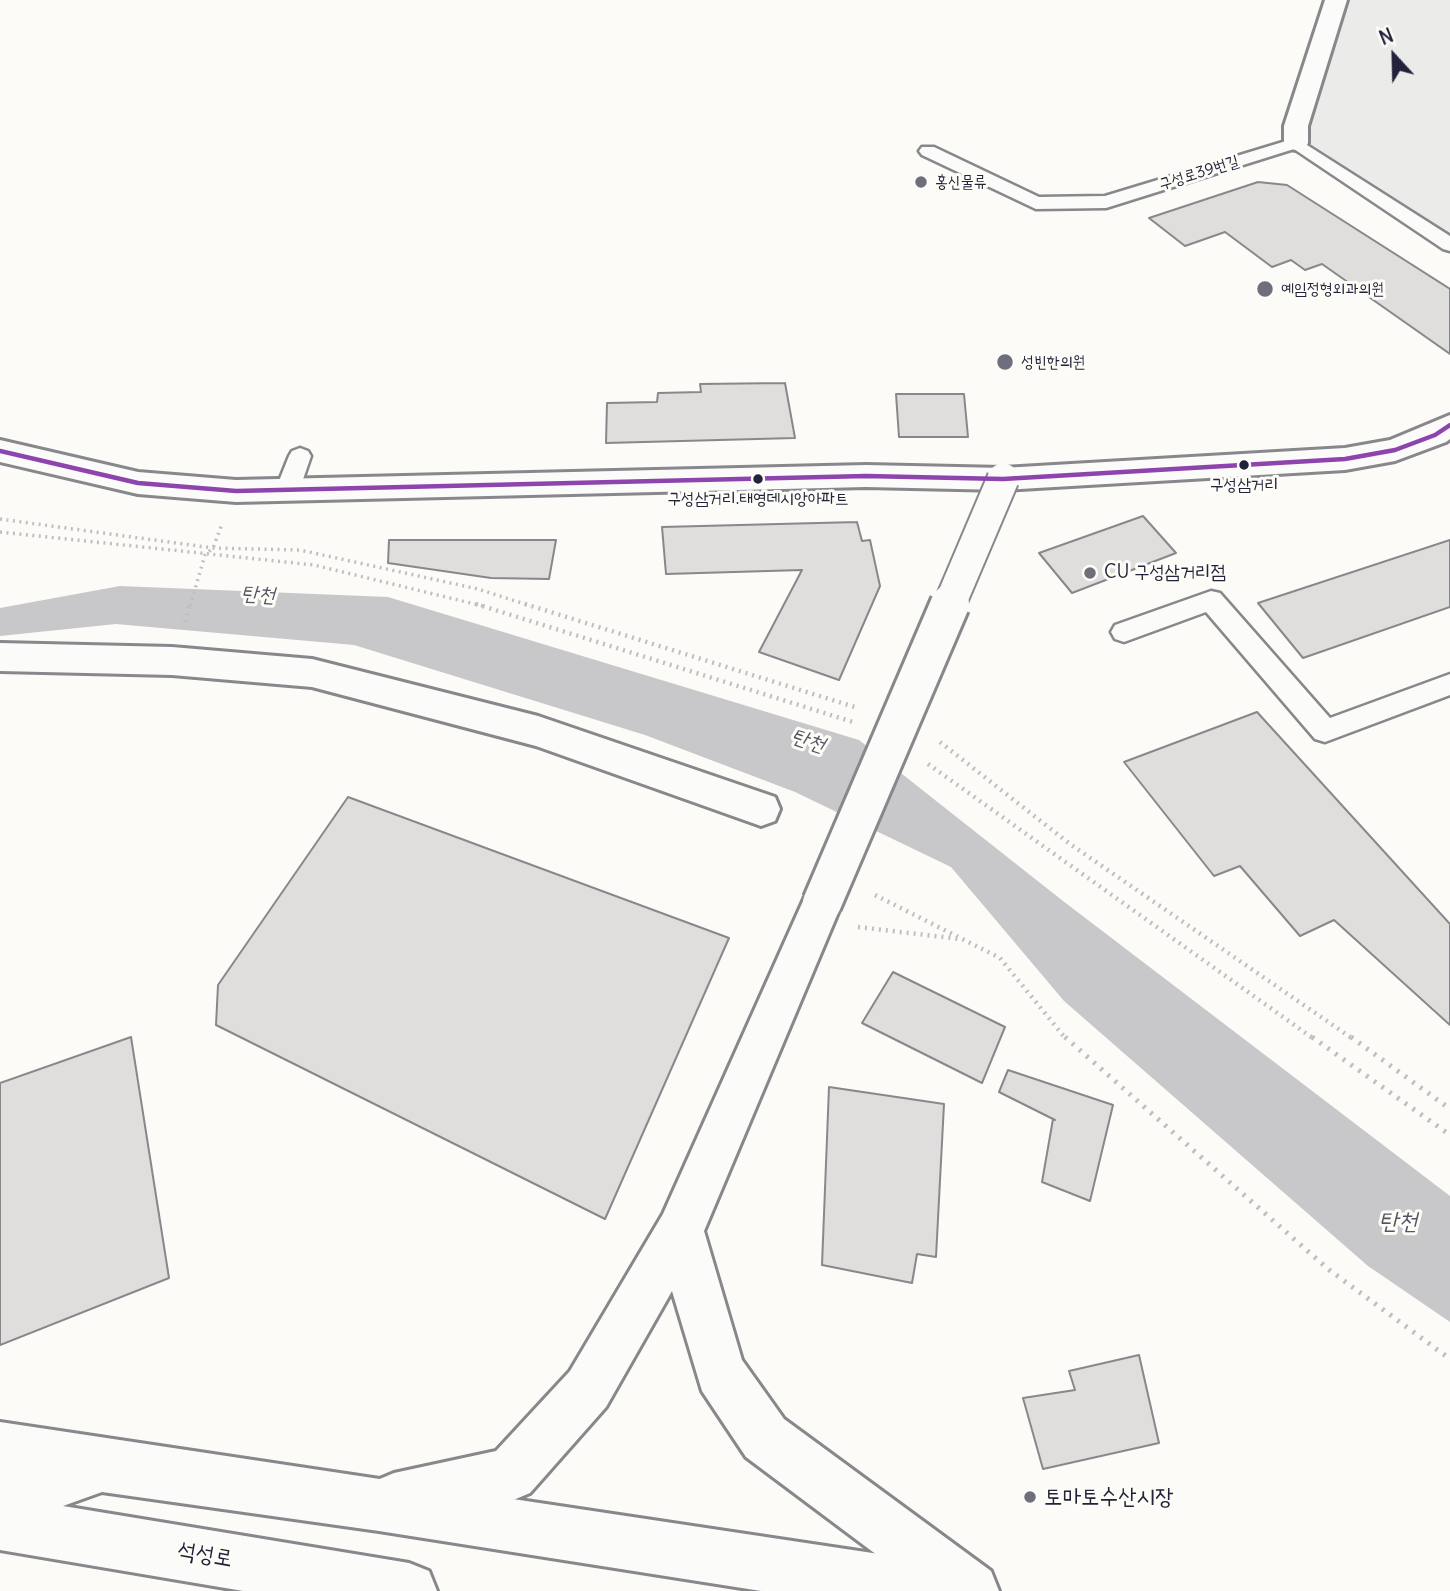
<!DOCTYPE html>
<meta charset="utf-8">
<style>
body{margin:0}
#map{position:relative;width:1450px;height:1591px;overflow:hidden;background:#fcfbf8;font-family:Delius,sans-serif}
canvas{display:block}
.north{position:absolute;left:1359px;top:21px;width:70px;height:70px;-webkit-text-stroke:5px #fdfcf7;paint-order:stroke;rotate:338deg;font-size:19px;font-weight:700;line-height:28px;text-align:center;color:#22223b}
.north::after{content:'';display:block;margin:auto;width:24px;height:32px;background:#22223b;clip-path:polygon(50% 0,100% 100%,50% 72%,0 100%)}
</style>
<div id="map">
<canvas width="1450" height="1591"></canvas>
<div class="north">N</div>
</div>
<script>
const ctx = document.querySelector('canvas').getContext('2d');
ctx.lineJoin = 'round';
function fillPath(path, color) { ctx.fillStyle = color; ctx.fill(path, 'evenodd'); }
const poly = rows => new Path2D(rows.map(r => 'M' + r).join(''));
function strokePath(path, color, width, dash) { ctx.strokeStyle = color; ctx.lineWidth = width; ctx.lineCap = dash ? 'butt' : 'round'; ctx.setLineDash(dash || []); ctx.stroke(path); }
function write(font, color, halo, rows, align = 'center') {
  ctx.font = font + ' Delius,"Poor Story",sans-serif'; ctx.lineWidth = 6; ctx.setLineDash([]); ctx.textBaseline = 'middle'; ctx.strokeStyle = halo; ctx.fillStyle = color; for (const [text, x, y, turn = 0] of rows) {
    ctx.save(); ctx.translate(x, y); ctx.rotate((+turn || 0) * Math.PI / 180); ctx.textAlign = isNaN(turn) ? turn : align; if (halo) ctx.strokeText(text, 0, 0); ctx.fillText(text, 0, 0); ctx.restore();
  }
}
fillPath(poly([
 [1336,0,1450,0,1450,245,1296,143]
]), '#ebebe9');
fillPath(poly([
 [120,586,388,597,859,740,1063,901,1450,1196,1450,1322,1368,1266,1064,1001,951,867,795,792,645,735,354,645,116,624,0,636,0,608]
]), '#c8c8ca');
const building = poly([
 [1258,182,1287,185,1450,289,1450,354,1322,264,1305,270,1291,260,1272,267,1225,232,1185,246,1149,218,1258,182],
 [785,383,795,438,606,443,607,403,657,402,658,393,701,392,700,384,785,383],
 [896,394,964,394,968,437,899,437,896,394],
 [1143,516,1176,553,1072,593,1039,553,1143,516],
 [857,522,862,541,870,540,880,586,839,680,759,652,802,570,666,574,662,527,857,522],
 [389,540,556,540,549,579,491,578,388,563,389,540],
 [1450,540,1450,607,1303,658,1258,603,1450,540],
 [1257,712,1450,924,1450,1025,1334,920,1300,936,1240,866,1214,876,1124,762,1257,712],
 [348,797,729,938,605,1219,216,1025,218,985,348,797],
 [893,972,1005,1027,982,1083,862,1023,893,972],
 [131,1037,169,1278,0,1345,0,1083,131,1037],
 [1008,1070,1113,1105,1090,1201,1042,1182,1053,1119,1055,1120,999,1092,1008,1070],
 [829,1087,944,1104,936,1257,917,1254,912,1283,822,1265,829,1087],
 [1139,1355,1159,1443,1043,1469,1023,1398,1075,1390,1069,1371,1139,1355]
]);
fillPath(building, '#dfdedd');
strokePath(building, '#88888c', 2);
const service = poly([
 [1296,138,1450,236,1450,251,1443,249,1294,149,1106,208,1036,209,922,155,919,151,922,147,934,147,1039,197,1105,196,1296,138],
 [300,448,308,451,311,456,299,491,295,497,287,499,279,497,275,491,289,456,292,451,300,448],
 [1211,591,1220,593,1330,718,1450,674,1450,695,1325,742,1315,739,1206,612,1124,642,1115,639,1111,632,1115,625,1211,591]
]);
const minor = poly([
 [1325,0,1347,0,1308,126,1308,143,1305,148,1296,150,1287,148,1284,143,1284,126,1325,0],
 [0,643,172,647,312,659,538,716,775,797,780,809,775,821,761,826,536,746,312,687,172,675,0,671,0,643]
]);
const tertiary = poly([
 [822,885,836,890,842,903,704,1231,742,1360,784,1419,991,1571,999,1591,925,1591,746,1457,702,1391,672,1291,606,1407,530,1493,511,1501,394,1527,375,1519,367,1500,375,1481,394,1473,496,1451,570,1371,663,1214,808,890,822,885]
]);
const secondary = poly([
 [1450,415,1450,439,1446,442,1395,461,1345,470,1003,490,866,487,236,502,138,494,0,462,0,440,138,472,236,480,866,465,1003,468,1345,448,1390,440,1450,415]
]);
const trunk = poly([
 [0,1422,939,1563,959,1571,967,1591,761,1591,379,1531,102,1492,63,1506,409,1563,429,1571,437,1591,243,1591,0,1550,0,1422]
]);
strokePath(service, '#88888c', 5);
strokePath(minor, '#88888c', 6);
strokePath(tertiary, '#88888c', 6);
strokePath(secondary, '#88888c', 6);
strokePath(trunk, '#88888c', 6);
strokePath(poly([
 [0,519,213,548,300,550,478,589,531,606],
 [0,532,314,565,483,606],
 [190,606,205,555,213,548,222,524]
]), '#bfbfc0', 3.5, [2, 4.5]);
strokePath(poly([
 [476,604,853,722],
 [525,604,858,708],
 [185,622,190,604],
 [940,742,1070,844,1353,1039],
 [928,764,1314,1039],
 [875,895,1000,958,1066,1039],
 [858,927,960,939]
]), '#bfbfc0', 4.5, [2, 5]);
strokePath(poly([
 [1065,1037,1328,1269,1450,1359],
 [1312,1037,1450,1135],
 [1351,1037,1450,1109]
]), '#bfbfc0', 5, [2.5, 7]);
fillPath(service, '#fbfbf9');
fillPath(minor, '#fbfbf9');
fillPath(tertiary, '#fbfbf9');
fillPath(secondary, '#fbfbf9');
fillPath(trunk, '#fbfbf9');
const tertiaryBridgeFar1 = poly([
 [949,606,1003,479]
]);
const tertiaryBridge = poly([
 [822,903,950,604]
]);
strokePath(tertiaryBridgeFar1, '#88888c', 35, []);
strokePath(tertiaryBridge, '#88888c', 44, []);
strokePath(tertiaryBridgeFar1, '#fbfbf9', 31);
strokePath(tertiaryBridge, '#fbfbf9', 38);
strokePath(poly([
 [0,451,138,483,236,491,866,476,1003,479,1345,459,1395,450,1435,435,1450,425]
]), '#8e44ad', 4.5);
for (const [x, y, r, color] of [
 [921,182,7,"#6e6e7d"],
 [1265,289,9,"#6e6e7d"],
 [1005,362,9,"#6e6e7d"],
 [1244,465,6,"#22223b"],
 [758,479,6,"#22223b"],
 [1090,573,7,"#6e6e7d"],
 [1030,1497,7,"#6e6e7d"]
]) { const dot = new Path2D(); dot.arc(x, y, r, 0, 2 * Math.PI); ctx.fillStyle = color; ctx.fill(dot); strokePath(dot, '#fdfcf7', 2.5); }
write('16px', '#22223b', '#fdfcf7', [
 ["구성로39번길",1199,173,-17]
]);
write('16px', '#22223b', '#fdfcf7', [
 ["홍신물류",935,182],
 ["예임정형외과의원",1281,289],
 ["성빈한의원",1021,362]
], 'left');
write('17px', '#22223b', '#fdfcf7', [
 ["구성삼거리",1244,485],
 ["구성삼거리.태영데시앙아파트",758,499]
]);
write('19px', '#22223b', '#fdfcf7', [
 ["CU 구성삼거리점",1104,573]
], 'left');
write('italic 21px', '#545466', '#fdfcf7', [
 ["탄천",258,595,3],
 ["탄천",808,741,18]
]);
write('23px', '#22223b', '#fdfcf7', [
 ["토마토수산시장",1044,1497]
], 'left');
write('23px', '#22223b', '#fdfcf7', [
 ["석성로",205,1555,10]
]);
write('italic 24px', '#545466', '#fdfcf7', [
 ["탄천",1398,1222]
]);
</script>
